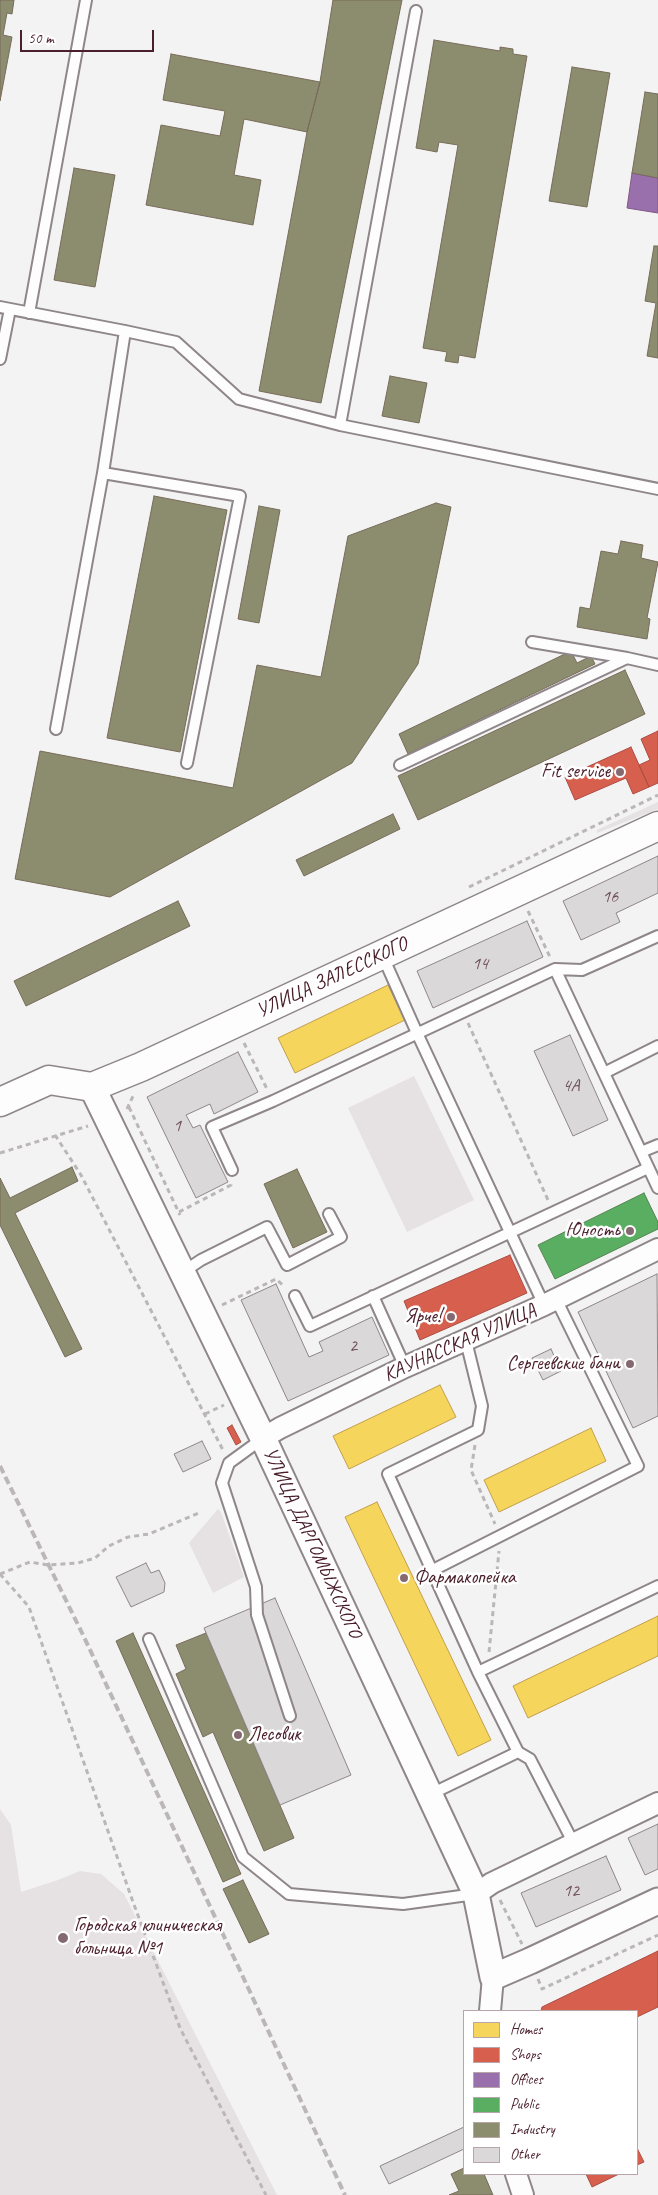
<!DOCTYPE html>
<meta charset="utf-8">
<style>
body{margin:0}
#map{position:relative;width:658px;height:2195px;overflow:hidden;background:#f3f3f3;font-family:Caveat,sans-serif}
canvas{display:block}
.legend{position:absolute;left:463px;top:2010px;width:175px;height:165px;box-sizing:border-box;background:#fff;border:1px solid #b7a5aa;margin:0;padding:6px 9px;list-style:none;font-size:15px;color:#4a1f2b}
.legend li{display:flex;align-items:center;gap:10px;height:25px}
.legend b{width:25px;border:1px solid #b7a5aa}
.scale{position:absolute;left:20px;top:30px;width:134px;height:22px;box-sizing:border-box;border:2px solid #4a1f2b;border-top:0;padding-left:6px;font-size:15px;line-height:18px;white-space:nowrap;color:#4a1f2b;-webkit-text-stroke:4px #fff;paint-order:stroke}
</style>
<div id="map">
<canvas width="658" height="2195"></canvas>
<ul class="legend">
<li><b style="height:14px;background:#f6d55c"></b>Homes</li>
<li><b style="height:14px;background:#d6604d"></b>Shops</li>
<li><b style="height:14px;background:#9970ab"></b>Offices</li>
<li><b style="height:14px;background:#5aae61"></b>Public</li>
<li><b style="height:14px;background:#8c8c6e"></b>Industry</li>
<li><b style="height:14px;background:#dad8d9"></b>Other</li>
</ul>
<div class="scale">50 m</div>
</div>
<script>
const ctx = document.querySelector('canvas').getContext('2d');
ctx.lineJoin = 'round';
function fillPath(path, color) { ctx.fillStyle = color; ctx.fill(path, 'evenodd'); }
const poly = rows => new Path2D(rows.map(r => 'M' + r).join(''));
function strokePath(path, color, width, dash) { ctx.strokeStyle = color; ctx.lineWidth = width; ctx.lineCap = dash ? 'butt' : 'round'; ctx.setLineDash(dash || []); ctx.stroke(path); }
function write(font, color, halo, rows, align = 'center') {
  ctx.font = font + ' Caveat,sans-serif'; ctx.lineWidth = 5; ctx.setLineDash([]); ctx.textBaseline = 'middle'; ctx.strokeStyle = halo; ctx.fillStyle = color; for (const [text, x, y, turn = 0] of rows) {
    ctx.save(); ctx.translate(x, y); ctx.rotate((+turn || 0) * Math.PI / 180); ctx.textAlign = isNaN(turn) ? turn : align; if (halo) ctx.strokeText(text, 0, 0); ctx.fillText(text, 0, 0); ctx.restore();
  }
}
fillPath(poly([
 [658,802,658,809,597,833,597,830],
 [414,1076,474,1200,407,1232,348,1108],
 [218,1509,221,1512,244,1577,213,1593,189,1543],
 [0,1809,11,1825,21,1892,58,1880,80,1871,101,1874,124,1894,277,2195,0,2195]
]), '#e6e1e2');
const homes = poly([
 [388,985,405,1020,295,1073,278,1038,388,985],
 [440,1385,456,1417,349,1469,333,1436,440,1385],
 [591,1428,606,1461,499,1512,484,1480,591,1428],
 [377,1502,491,1740,458,1756,345,1517,377,1502],
 [658,1616,658,1656,528,1718,513,1686,658,1616]
]);
fillPath(homes, '#f6d55c');
strokePath(homes, '#c29e4d', 1);
const shops = poly([
 [658,731,658,783,649,787,639,765,650,760,641,739,658,731],
 [631,747,649,787,633,794,626,778,575,800,565,777,631,747],
 [510,1255,527,1293,420,1340,404,1301,510,1255],
 [232,1425,241,1442,236,1445,227,1428,232,1425],
 [658,1951,658,2007,637,2017,637,2011,541,2011,542,2007,658,1951],
 [637,2148,644,2162,637,2165,637,2148],
 [586,2174,619,2174,592,2187,586,2174]
]);
fillPath(shops, '#d6604d');
strokePath(shops, '#ac4c43', 1);
const offices = poly([
 [632,173,658,178,658,213,627,208,632,173]
]);
fillPath(offices, '#9970ab');
strokePath(offices, '#815885', 1);
const public = poly([
 [644,1193,658,1222,658,1229,555,1279,538,1245,644,1193]
]);
fillPath(public, '#5aae61');
strokePath(public, '#558351', 1);
const industry = poly([
 [0,0,14,0,12,14,7,13,3,35,12,37,0,101,0,0],
 [333,0,402,0,321,403,259,391,307,132,320,82,333,0],
 [434,40,500,51,500,47,513,49,513,54,527,56,475,358,459,355,458,363,445,361,447,352,423,348,458,145,439,142,437,152,416,148,434,40],
 [171,54,320,82,307,132,244,119,234,175,261,180,253,225,146,205,161,125,220,136,225,111,163,100,171,54],
 [572,67,610,73,587,207,549,201,572,67],
 [645,92,658,94,658,178,632,173,645,92],
 [74,168,115,175,95,287,54,280,74,168],
 [654,246,658,246,658,358,647,356,656,303,645,301,654,246],
 [390,376,427,383,419,423,382,416,390,376],
 [154,496,227,510,180,752,107,738,154,496],
 [436,503,451,507,418,664,352,763,110,897,15,879,40,751,233,788,257,665,321,677,348,536,436,503],
 [259,506,280,510,259,623,238,619,259,506],
 [621,541,643,545,641,558,658,562,647,618,650,619,647,639,577,627,580,607,590,609,601,551,618,554,621,541],
 [571,651,577,663,591,656,595,664,408,754,399,734,571,651],
 [625,670,645,714,418,820,398,776,625,670],
 [393,814,400,829,304,876,296,860,393,814],
 [178,901,190,926,26,1006,14,981,178,901],
 [72,1167,78,1181,15,1213,82,1349,65,1357,0,1225,0,1178,10,1198,72,1167],
 [297,1169,327,1232,293,1248,264,1184,297,1169],
 [133,1633,241,1874,223,1882,116,1641,133,1633],
 [206,1633,294,1838,264,1851,213,1732,203,1737,176,1674,186,1669,176,1645,206,1633],
 [243,1880,269,1934,249,1943,223,1889,243,1880],
 [464,2168,464,2174,484,2174,493,2195,449,2195,459,2191,451,2174,464,2168]
]);
fillPath(industry, '#8c8c6e');
strokePath(industry, '#786b5a', 1);
const building = poly([
 [658,856,658,893,616,913,620,922,581,940,563,901,658,856],
 [527,921,543,957,433,1008,417,971,527,921],
 [570,1035,608,1120,573,1136,534,1051,570,1035],
 [238,1052,258,1092,214,1114,210,1104,186,1115,193,1128,200,1125,228,1182,196,1198,147,1097,238,1052],
 [657,1274,658,1416,633,1428,578,1312,657,1274],
 [276,1284,309,1357,323,1351,319,1342,372,1317,389,1355,288,1401,241,1300,276,1284],
 [551,1349,561,1371,543,1380,532,1358,551,1349],
 [202,1441,211,1459,183,1472,174,1454,202,1441],
 [146,1563,151,1573,159,1570,165,1583,164,1592,131,1607,116,1577,146,1563],
 [275,1598,351,1775,280,1805,204,1628,275,1598],
 [658,1824,658,1869,645,1875,628,1838,658,1824],
 [606,1856,621,1890,536,1927,521,1893,606,1856],
 [464,2127,464,2149,389,2184,380,2166,464,2127]
]);
fillPath(building, '#dad8d9');
strokePath(building, '#8e8688', 1);
const service = poly([
 [0,307,125,331],
 [29,313,86,0],
 [0,359,10,309],
 [340,425,416,11],
 [103,473,240,496,187,763],
 [532,642,627,658],
 [56,729,103,473,125,331,176,342,239,399,340,425,658,489],
 [400,765,627,658,658,665],
 [388,968,417,1033,544,1305],
 [555,969,658,1188],
 [604,1073,658,1046],
 [641,1152,658,1145],
 [232,1170,212,1127,273,1101,555,969,582,970,658,936],
 [183,1272,201,1260,267,1227,287,1265,341,1237,329,1214],
 [295,1296,310,1326,648,1168],
 [373,1296,405,1367],
 [262,1439,229,1463,222,1483,256,1587,257,1615,290,1716],
 [433,1570,638,1466,556,1299],
 [149,1639,243,1857,289,1894,403,1904,475,1894],
 [478,1672,658,1586],
 [518,1752,530,1759,574,1844],
 [431,1794,518,1752,478,1672,388,1474,478,1430,482,1406,466,1341]
]);
const minor = poly([
 [263,1438,280,1428,405,1367,544,1305,658,1249],
 [476,1894,492,1883,658,1803],
 [490,2011,493,1977],
 [516,2174,523,2195]
]);
const tertiary = poly([
 [92,1087,263,1438,476,1894,493,1977,530,1961,658,1901]
]);
const secondary = poly([
 [0,1102,49,1080,92,1087,141,1067,658,826]
]);
strokePath(service, '#8e8688', 14);
strokePath(minor, '#8e8688', 24);
strokePath(tertiary, '#8e8688', 29);
strokePath(secondary, '#8e8688', 31);
strokePath(poly([
 [469,887,658,795],
 [528,911,550,957],
 [468,1023,548,1200],
 [244,1043,267,1089],
 [129,1107,180,1215],
 [127,1109,134,1094],
 [55,1135,81,1175,224,1452],
 [0,1153,88,1126],
 [179,1212,231,1185,231,1182],
 [222,1305,276,1279,285,1287],
 [205,1414,224,1405],
 [475,1445,471,1470,495,1524],
 [0,1574,29,1607,133,1902,180,2028,266,2195],
 [0,1574,30,1562,48,1565,78,1563,95,1558,109,1546,128,1537,149,1534,199,1513],
 [489,1652,499,1551],
 [500,1900,522,1944],
 [538,1979,542,1989,658,1935]
]), '#bbb6b8', 3, [5, 4]);
strokePath(service, '#fdfdfd', 10);
strokePath(minor, '#fdfdfd', 20);
strokePath(tertiary, '#fdfdfd', 25);
strokePath(secondary, '#fdfdfd', 28);
strokePath(poly([
 [0,1466,84,1637,345,2195]
]), '#bbb6b8', 4, [8, 4]);
for (const [x, y, r, color] of [
 [620,772,5,"#856971"],
 [630,1231,5,"#856971"],
 [451,1317,5,"#856971"],
 [630,1364,5,"#856971"],
 [404,1578,5,"#856971"],
 [238,1735,5,"#856971"],
 [63,1938,6,"#856971"]
]) { const dot = new Path2D(); dot.arc(x, y, r, 0, 2 * Math.PI); ctx.fillStyle = color; ctx.fill(dot); strokePath(dot, '#fff', 2); }
write('18px', '#6e4d56', null, [
 ["16",610,897],
 ["14",480,964],
 ["4А",571,1086],
 ["1",177,1126],
 ["2",353,1346],
 ["12",571,1891]
]);
write('20px', '#4a1f2b', '#fff', [
 ["Fit service",610,772],
 ["Юность",620,1231],
 ["Ярче!",441,1317],
 ["Сергеевские бани",620,1364],
 ["Фармакопейка",414,1578,"left"],
 ["Лесовик",248,1735,"left"],
 ["Городская клиническая",74,1926,"left"],
 ["больница №1",74,1949,"left"]
], 'right');
write('20px', '#4a1f2b', '#fff', [
 ["УЛИЦА ЗАЛЕССКОГО",332,978,-25],
 ["КАУНАССКАЯ УЛИЦА",460,1343,-24],
 ["УЛИЦА ДАРГОМЫЖСКОГО",312,1543,65]
]);
</script>
